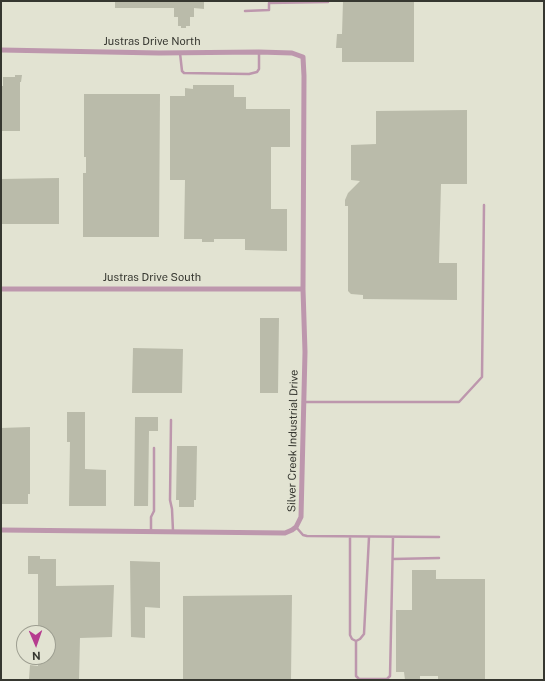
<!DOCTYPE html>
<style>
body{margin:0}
#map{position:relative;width:545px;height:681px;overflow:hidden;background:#e2e3d2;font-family:"Public Sans",sans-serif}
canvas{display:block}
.frame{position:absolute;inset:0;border:2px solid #363730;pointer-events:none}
.north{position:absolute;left:16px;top:625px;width:40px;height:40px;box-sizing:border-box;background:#e2e3d2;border:1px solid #9d9e91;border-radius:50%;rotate:178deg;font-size:11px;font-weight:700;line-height:16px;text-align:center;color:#363730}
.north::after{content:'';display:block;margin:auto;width:14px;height:18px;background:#b63c8f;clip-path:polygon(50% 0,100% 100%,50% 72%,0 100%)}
</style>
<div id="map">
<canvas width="545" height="681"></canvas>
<div class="frame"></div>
<div class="north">N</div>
</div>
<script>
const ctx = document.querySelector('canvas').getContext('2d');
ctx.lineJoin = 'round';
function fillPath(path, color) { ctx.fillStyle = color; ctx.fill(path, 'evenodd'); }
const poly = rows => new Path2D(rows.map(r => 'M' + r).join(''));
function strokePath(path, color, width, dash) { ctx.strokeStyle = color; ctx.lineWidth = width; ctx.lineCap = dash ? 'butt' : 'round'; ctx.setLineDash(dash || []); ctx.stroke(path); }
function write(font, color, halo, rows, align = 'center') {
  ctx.font = font + ' "Public Sans",sans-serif'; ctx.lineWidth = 3; ctx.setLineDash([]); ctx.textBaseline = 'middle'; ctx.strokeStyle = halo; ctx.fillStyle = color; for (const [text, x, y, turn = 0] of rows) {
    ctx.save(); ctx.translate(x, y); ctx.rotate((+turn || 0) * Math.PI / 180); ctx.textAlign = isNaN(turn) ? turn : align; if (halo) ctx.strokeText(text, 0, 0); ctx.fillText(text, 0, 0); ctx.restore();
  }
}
fillPath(poly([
 [115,1,204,1,204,9,194,8,194,17,190,17,190,26,186,26,186,28,181,28,181,26,178,26,178,17,174,17,174,8,115,8],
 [343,1,414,1,414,62,342,62,342,48,336,48,337,34,342,34],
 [15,75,22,75,21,82,20,82,20,131,1,131,1,86,3,86,3,77,15,77],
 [193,85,234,85,234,97,246,97,246,109,290,109,290,147,271,147,271,209,287,209,287,251,245,250,245,239,214,239,214,242,202,242,202,239,184,239,185,180,170,180,170,96,185,96,185,88,193,89],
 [84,94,160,94,159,237,83,237,83,173,86,173,86,157,84,157],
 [467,110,467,184,441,184,439,263,457,263,457,300,363,299,363,295,351,294,348,291,348,206,345,206,345,200,348,193,360,181,351,180,351,145,376,144,376,111],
 [59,178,59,224,1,224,1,179],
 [260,318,279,318,278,393,260,393],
 [133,348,183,349,182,393,132,393],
 [67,412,85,412,85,469,106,470,106,506,69,506,70,442,67,442],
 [135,417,158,417,158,431,149,431,148,506,134,506],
 [30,427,30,494,28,494,28,504,1,504,1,428],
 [177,446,197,446,196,500,194,500,194,507,179,507,179,500,176,500],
 [28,556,40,556,40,559,56,559,56,586,114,585,112,637,80,638,79,680,29,679,30,665,38,666,38,657,48,657,48,633,38,633,38,574,28,574],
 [130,561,160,562,160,608,145,607,145,638,131,637],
 [412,570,436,570,436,579,485,579,485,680,438,680,438,676,420,676,420,680,405,680,404,672,396,672,396,610,412,610],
 [292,595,291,680,183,680,183,596]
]), '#babbaa');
strokePath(poly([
 [245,11,269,10,269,3,328,2],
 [180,53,182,71,184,73,249,74,257,72,259,69,259,52],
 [303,402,459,402,482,377,484,205],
 [171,420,170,500,172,509,173,531],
 [296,527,303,535,307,536,439,537],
 [151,531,151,517,154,511,154,448],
 [350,538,350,635,352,639,356,641,356,676,359,679,387,679,390,676,393,537],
 [393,559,439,558],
 [356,641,360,639,364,634,369,537]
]), '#bd97ad', 2.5);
strokePath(poly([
 [1,50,159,53,259,52,292,53,303,57,304,76,303,289,305,352,301,517,296,527,292,530,285,533,1,530],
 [1,289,303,289]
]), '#bd97ad', 5);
write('11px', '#363730', '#e2e3d2', [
 ["Justras Drive North",152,42],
 ["Justras Drive South",152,278],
 ["Silver Creek Industrial Drive",293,441,-89]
]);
</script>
